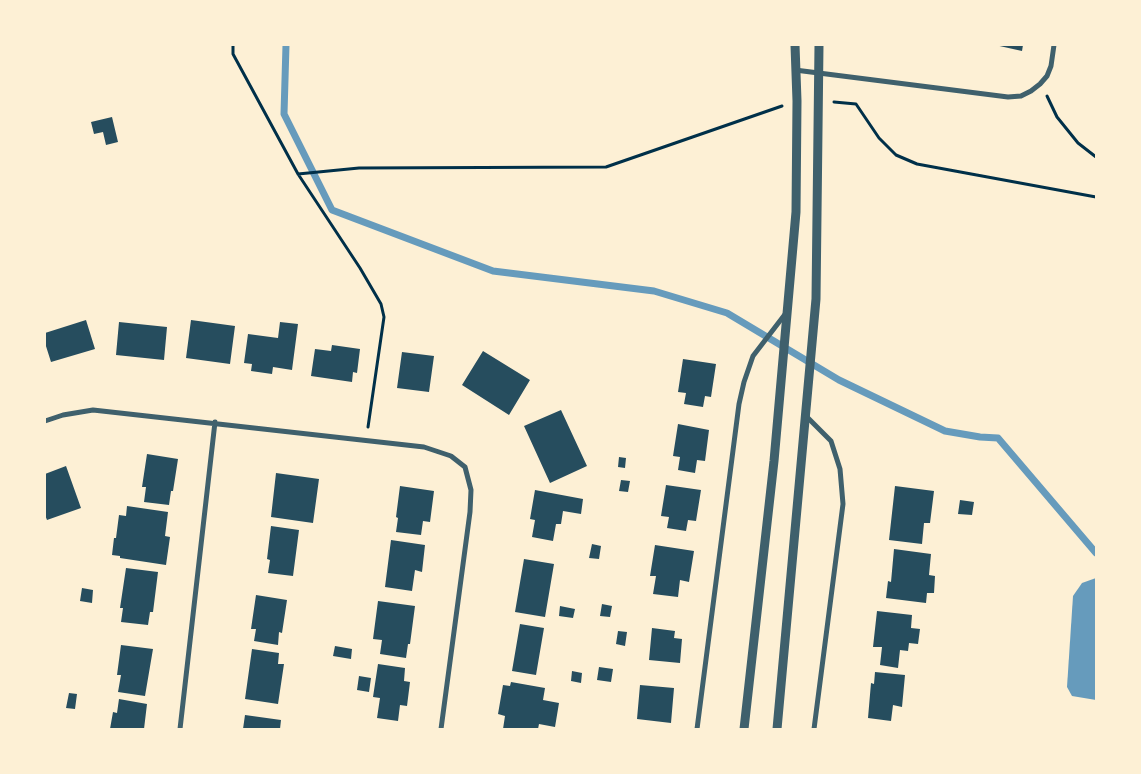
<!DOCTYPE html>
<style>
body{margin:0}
#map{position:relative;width:1141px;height:774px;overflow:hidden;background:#fdf0d5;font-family:"Roboto Condensed",sans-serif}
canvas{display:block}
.frame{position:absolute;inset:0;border:46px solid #fdf0d5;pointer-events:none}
</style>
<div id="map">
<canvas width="1141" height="774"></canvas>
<div class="frame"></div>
</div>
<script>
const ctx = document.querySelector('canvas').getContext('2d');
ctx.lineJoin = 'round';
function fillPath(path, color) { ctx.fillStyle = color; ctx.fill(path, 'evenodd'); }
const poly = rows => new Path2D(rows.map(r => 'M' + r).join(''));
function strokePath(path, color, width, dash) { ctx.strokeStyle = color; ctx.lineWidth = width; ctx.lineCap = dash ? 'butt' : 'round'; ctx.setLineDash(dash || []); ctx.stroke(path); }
fillPath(poly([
 [1096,578,1096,700,1072,696,1067,687,1073,596,1082,583]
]), '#669bbc');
strokePath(poly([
 [286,45,284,114,332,210,493,271,654,291,727,313,839,380,945,431,980,437,998,438,1096,553]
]), '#669bbc', 7);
fillPath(poly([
 [995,45,1023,45,1022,51],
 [112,117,118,142,106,145,103,132,94,134,91,122],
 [86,320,95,349,51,362,45,343,45,333],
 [191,320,235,326,230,364,186,358],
 [119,322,167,327,164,360,116,355],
 [280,322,298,324,292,370,273,367,272,374,251,371,252,364,244,363,248,334,278,338],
 [332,345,360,349,357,373,353,372,352,382,311,376,315,349,331,351],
 [483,351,530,380,509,415,462,385],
 [402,352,434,356,429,392,397,388],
 [683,359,716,364,711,397,705,396,703,407,684,404,686,393,678,392],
 [561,410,587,466,550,483,524,426],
 [678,424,709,430,705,461,697,460,695,473,678,470,680,457,673,456],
 [147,454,178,459,173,491,171,491,169,505,144,502,146,487,142,487],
 [619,457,626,458,625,468,618,467],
 [66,466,81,508,47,520,45,515,45,474],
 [276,473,319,479,313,523,271,517],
 [621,480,630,481,628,492,619,491],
 [666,485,701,490,696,521,688,520,686,531,667,528,669,517,661,516],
 [400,486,434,491,430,522,423,521,421,535,396,532,398,518,396,517],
 [895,486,934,491,930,523,924,523,922,544,889,540],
 [535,490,583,499,581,514,563,511,561,524,556,524,553,541,532,537,535,520,530,519],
 [960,500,974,502,972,515,958,514],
 [127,506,168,512,165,536,170,537,166,565,120,558,120,556,112,555,114,538,116,538,119,515,126,516],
 [271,526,299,530,293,576,268,573,270,560,267,559],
 [391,540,425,545,422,572,415,570,412,591,385,587],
 [592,544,601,546,599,559,589,558],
 [655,545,694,551,689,582,680,580,678,597,653,594,656,576,650,576],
 [894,549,931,554,929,575,935,576,934,593,927,593,926,603,886,598,888,581,891,582],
 [524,559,554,564,545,617,515,612],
 [126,568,158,572,153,612,150,612,148,625,121,622,123,608,120,608],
 [82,588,93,590,92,603,80,601],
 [256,595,287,600,282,633,279,632,278,645,254,641,256,629,251,629],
 [378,601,415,606,410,644,408,644,406,658,380,654,382,640,373,639],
 [602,604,612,606,610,617,600,616],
 [560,606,575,609,573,618,559,616],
 [877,611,912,615,911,628,920,629,918,644,909,643,908,651,900,650,898,668,880,665,882,647,873,647],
 [520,624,544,628,536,675,512,671],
 [652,628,675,631,674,638,682,639,680,663,649,660],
 [618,631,627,632,625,646,616,644],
 [121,645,153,649,145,696,118,692,121,675,117,675],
 [335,646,352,649,351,659,333,656],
 [252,649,279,653,278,664,284,664,278,704,245,699],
 [378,664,405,668,404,681,410,682,407,706,400,705,398,721,377,718,380,698,373,697],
 [599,667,613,669,611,682,597,680],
 [572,671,582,673,581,683,571,681],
 [875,672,905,675,902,707,893,705,891,721,868,718,871,683,874,684],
 [359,676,371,678,369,692,357,690],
 [511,682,545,688,543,700,559,703,555,727,539,724,538,729,503,729,505,716,498,714,503,685,510,686],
 [640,685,674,688,671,723,637,719],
 [69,693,77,694,75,709,66,708],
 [119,699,147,704,144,729,110,729,113,712,117,713],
 [245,715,281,720,280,729,243,729]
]), '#264d5e');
strokePath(poly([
 [233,45,233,54,298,174,360,268,381,304,384,317,368,427],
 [1047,96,1057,117,1078,143,1096,157],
 [834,102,856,104,879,138,896,155,917,164,1096,197],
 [298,174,359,168,606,167,782,106]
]), '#003049', 3);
strokePath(poly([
 [795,70,1008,97,1021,96,1031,91,1040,84,1047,76,1051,66,1054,45],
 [806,416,831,441,840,469,843,504,814,729],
 [45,421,63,415,93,410,424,447,451,456,465,467,471,490,470,512,441,729],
 [180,729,215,422],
 [697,729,739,404,744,382,753,356,786,313]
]), '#3f606c', 5);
strokePath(poly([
 [744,729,774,461,796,212,797,101,795,45],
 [777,729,816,299,819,45]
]), '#3f606c', 9);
</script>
